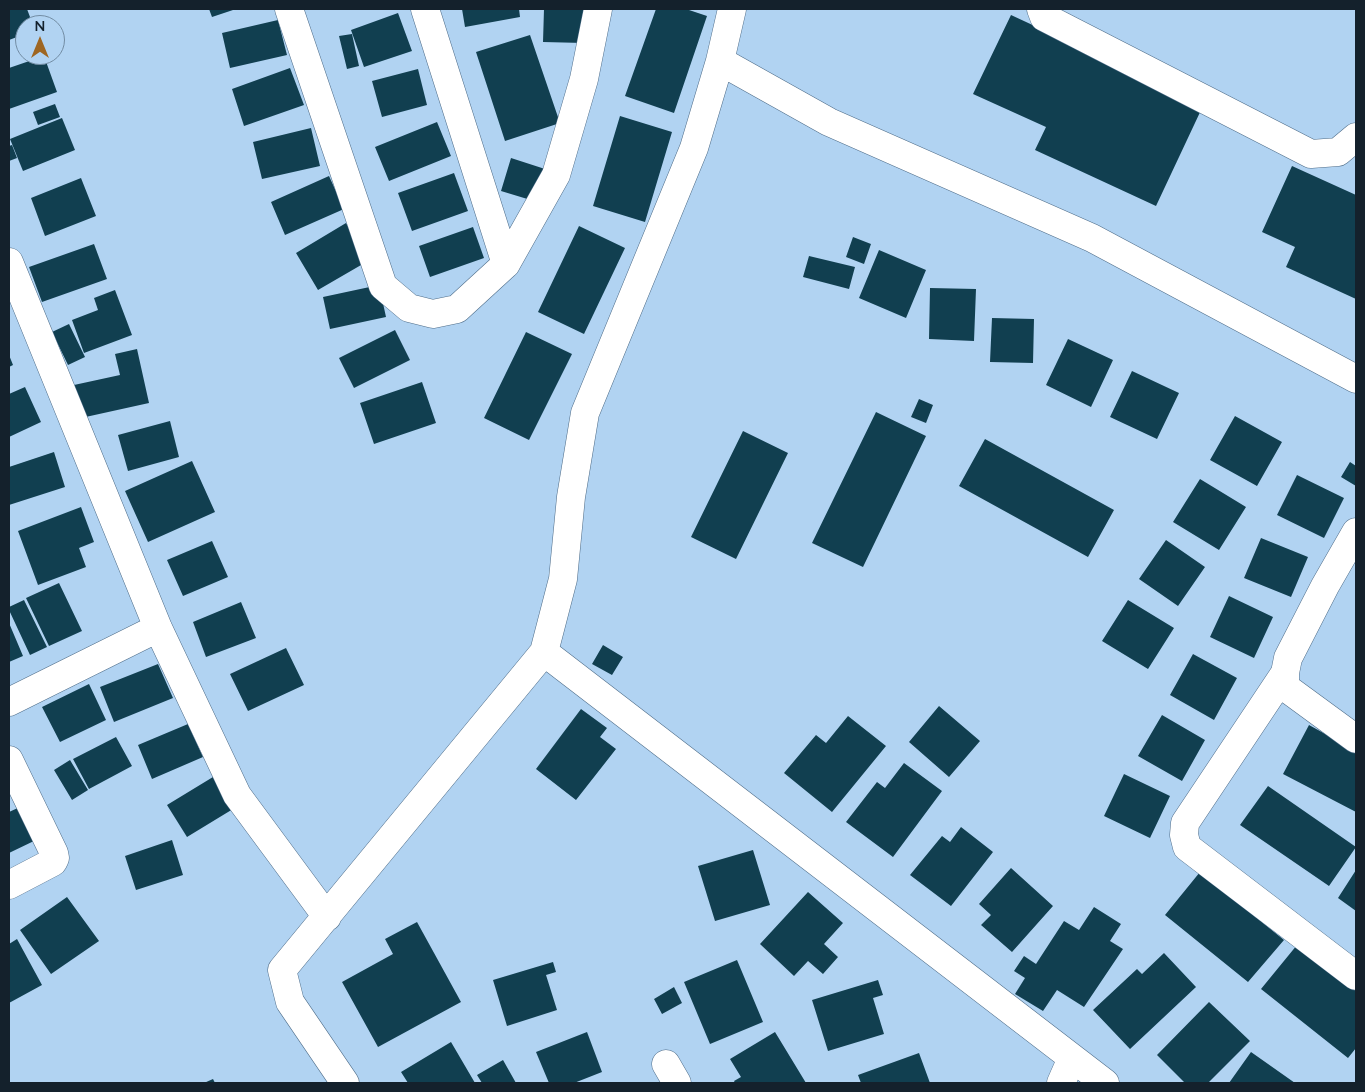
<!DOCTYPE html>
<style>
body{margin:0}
#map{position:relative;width:1365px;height:1092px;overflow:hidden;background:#b1d3f2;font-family:Lato,sans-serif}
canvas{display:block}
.frame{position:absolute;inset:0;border:10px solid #14212c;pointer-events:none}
.north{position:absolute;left:15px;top:15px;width:50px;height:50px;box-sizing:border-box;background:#b1d3f2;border:1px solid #728ca3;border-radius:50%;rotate:0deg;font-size:14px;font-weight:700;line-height:20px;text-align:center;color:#14212c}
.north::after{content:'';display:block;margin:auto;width:18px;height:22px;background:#9e6622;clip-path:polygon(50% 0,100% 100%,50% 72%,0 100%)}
</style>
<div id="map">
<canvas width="1365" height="1092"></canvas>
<div class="frame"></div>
<div class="north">N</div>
</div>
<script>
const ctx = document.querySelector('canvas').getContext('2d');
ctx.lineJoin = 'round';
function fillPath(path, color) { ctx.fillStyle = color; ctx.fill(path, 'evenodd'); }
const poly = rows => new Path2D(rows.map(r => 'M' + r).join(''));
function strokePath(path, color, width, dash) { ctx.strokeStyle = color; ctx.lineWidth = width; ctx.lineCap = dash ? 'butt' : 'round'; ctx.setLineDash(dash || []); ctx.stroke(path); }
fillPath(poly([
 [9,9,27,9,33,25,25,25,25,34,9,40],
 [209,9,236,9,212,17],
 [462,9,519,9,520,17,465,27],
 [544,9,585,9,584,43,543,42],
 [656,9,686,9,707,16,674,113,625,96],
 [398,13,412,51,364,67,351,30],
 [1011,15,1110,61,1202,108,1156,206,1035,150,1046,127,973,94],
 [278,20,287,55,230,68,222,33],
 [352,34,359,66,347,69,339,36],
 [530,35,560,123,505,141,476,52],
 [44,56,57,92,9,109,9,68],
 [290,68,304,105,244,126,232,89],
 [418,69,427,105,382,117,372,81],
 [55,104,60,117,38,125,33,112],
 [620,116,672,132,645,222,593,206],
 [62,118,75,150,23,171,10,139],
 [437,122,451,156,389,181,375,147],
 [311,128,320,166,262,179,253,142],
 [12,145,17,158,9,161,9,146],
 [511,158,545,169,534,201,501,191],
 [1292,166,1356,195,1356,299,1286,267,1295,247,1262,232],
 [454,173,468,211,412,231,398,193],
 [329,176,344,209,285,235,271,202],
 [81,178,96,216,45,236,31,198],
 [346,223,368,261,318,290,296,253],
 [579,226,625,248,584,334,538,312],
 [473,227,484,258,430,277,419,246],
 [853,237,871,244,864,264,846,257],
 [94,244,107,279,42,302,29,267],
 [879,250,926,270,906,318,859,298],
 [809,256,855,267,849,289,803,277],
 [379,285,386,317,330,329,323,297],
 [930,288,976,289,974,341,929,339],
 [115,290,132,335,84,353,72,320,98,310,94,298],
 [992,318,1034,319,1033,363,990,362],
 [69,324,85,357,68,365,52,332],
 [395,330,410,360,354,388,339,358],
 [526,332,572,354,529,440,484,418],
 [1068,339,1113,360,1091,407,1046,385],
 [137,349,149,403,81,418,74,385,120,375,115,354],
 [9,355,13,365,9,367],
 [1132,371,1179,393,1157,439,1110,417],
 [422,382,436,423,374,444,360,403],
 [25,387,41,422,9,437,9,394],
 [919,399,933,405,926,423,911,417],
 [876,412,926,436,863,567,812,543],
 [1235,416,1282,442,1257,486,1210,460],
 [170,421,179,457,128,471,118,435],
 [743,431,788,453,736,559,691,537],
 [985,439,1114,510,1088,557,959,486],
 [54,452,65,487,9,505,9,467],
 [192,461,215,512,148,542,125,491],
 [1350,462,1356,466,1356,486,1341,477],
 [1297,475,1344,498,1324,538,1277,515],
 [1200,479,1246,507,1219,550,1173,522],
 [81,507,94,542,79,548,86,567,38,585,18,531],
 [1261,538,1308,557,1291,597,1244,578],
 [1166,540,1205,567,1178,606,1139,579],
 [212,541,228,577,183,596,167,560],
 [59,583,82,631,49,646,26,598],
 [1229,596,1273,617,1254,658,1210,637],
 [24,600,47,647,30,655,9,610,9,607],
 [1128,600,1174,628,1148,669,1102,641],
 [241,602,256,638,206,657,193,622],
 [9,623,23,656,9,662],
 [603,645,623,657,612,675,592,664],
 [286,648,304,685,248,711,230,674],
 [1193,654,1237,678,1214,720,1170,695],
 [158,664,173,698,114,722,100,687],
 [89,684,106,720,60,742,42,707],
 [939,706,980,741,949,777,909,742],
 [581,709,607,728,600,737,616,749,576,800,536,769],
 [1162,715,1205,740,1182,781,1138,756],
 [848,716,886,746,832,812,784,773,816,735,826,743],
 [188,724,203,757,152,779,138,745],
 [1309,725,1356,751,1356,812,1283,774],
 [116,737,132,766,89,789,73,759],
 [70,760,88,790,72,800,54,770],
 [904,763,942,791,893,857,846,822,877,782,885,788],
 [1124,774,1170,796,1150,838,1104,816],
 [213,777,233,809,187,837,167,805],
 [1268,786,1356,847,1329,886,1240,825],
 [20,807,36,840,9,853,9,812],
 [961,827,993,852,951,906,910,875,942,836,950,842],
 [172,840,183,875,136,890,125,856],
 [753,850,770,905,715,921,698,866],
 [1011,868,1053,906,1012,952,981,925,991,915,979,904],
 [1356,870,1356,911,1338,898],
 [1200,872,1284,940,1248,982,1165,915],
 [808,892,843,923,824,944,838,957,823,974,808,961,794,976,760,944],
 [67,897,99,941,51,974,20,930],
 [1094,907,1121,924,1110,941,1123,949,1084,1007,1057,990,1043,1011,1015,994,1025,978,1014,971,1024,956,1036,964,1064,921,1079,930],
 [417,922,461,1002,378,1047,342,982,393,954,385,939],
 [17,939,42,985,9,1003,9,944],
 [1297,945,1356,991,1356,1048,1348,1058,1261,989],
 [1164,953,1196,987,1130,1049,1093,1010,1137,969,1142,974],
 [737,960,763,1022,710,1044,684,982],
 [553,962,556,972,546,975,557,1010,507,1026,493,980],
 [878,980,883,995,873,998,884,1034,828,1051,812,1000],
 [674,987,682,1003,662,1014,654,999],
 [1209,1002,1250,1041,1208,1083,1183,1083,1184,1082,1157,1055],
 [587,1032,602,1072,574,1083,549,1083,536,1052],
 [775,1032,806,1083,735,1083,734,1081,741,1077,730,1059],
 [451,1042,475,1083,408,1083,401,1072],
 [1251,1052,1295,1083,1229,1083],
 [919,1053,930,1083,861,1083,858,1075],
 [503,1060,516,1083,482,1083,477,1075],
 [213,1079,215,1083,204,1083]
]), '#113f50');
const minor = poly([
 [289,9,383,286,409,308,433,314,457,309,506,264,556,175,584,79,598,9],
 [425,9,506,264],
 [732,9,720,61,829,122,1092,238,1356,379],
 [1041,9,1044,17,1311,154,1338,152,1356,137],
 [9,262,158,628,237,795,327,917],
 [1356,532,1325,586,1288,658,1285,673,1285,687,1356,739],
 [544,652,1105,1083],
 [1285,673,1185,823,1184,835,1187,847,1356,976],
 [9,702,158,628],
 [9,760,54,853,55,858,53,862,9,885],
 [666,1064,677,1083],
 [345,1083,290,1002,282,970,544,652,563,579,571,497,585,413,694,148,720,61],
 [1061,1083,1072,1058]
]);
strokePath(minor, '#4f6d89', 29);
strokePath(minor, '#fff', 28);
</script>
